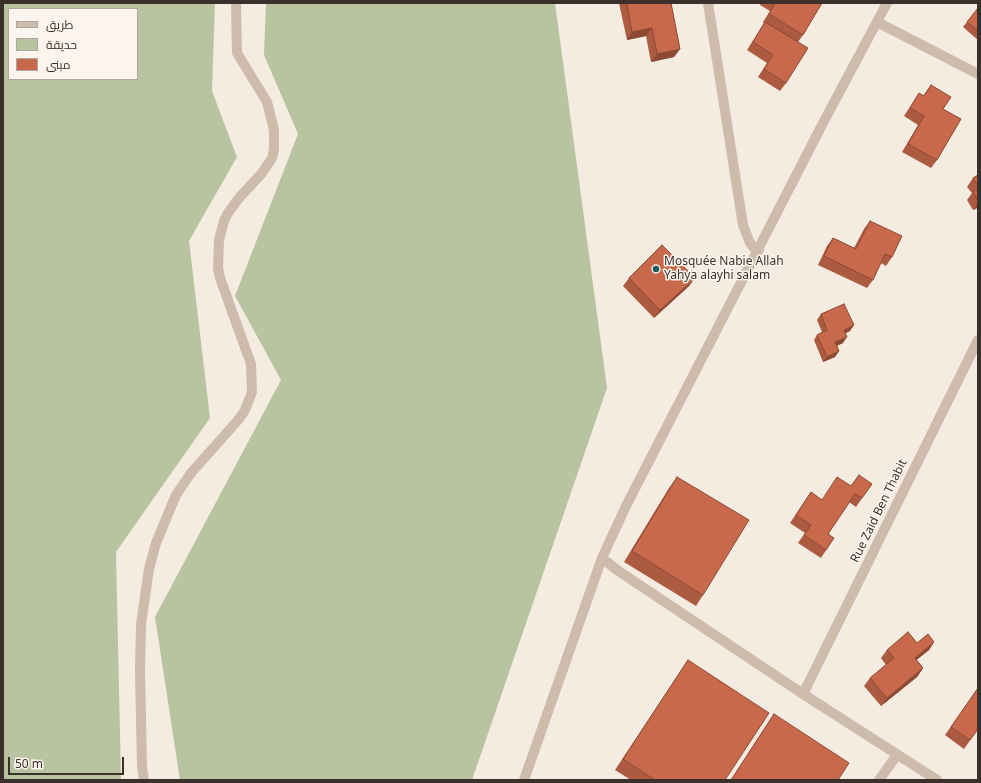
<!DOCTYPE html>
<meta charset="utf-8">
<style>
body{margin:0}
#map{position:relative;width:981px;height:783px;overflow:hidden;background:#f4ebe1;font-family:"Noto Sans",Cairo,sans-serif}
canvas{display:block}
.frame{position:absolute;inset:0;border:4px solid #3b302b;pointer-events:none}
.legend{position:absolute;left:8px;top:8px;width:130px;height:72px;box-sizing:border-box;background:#fbf5ee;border:1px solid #aea6a0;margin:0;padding:5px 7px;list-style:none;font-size:12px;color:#3b302b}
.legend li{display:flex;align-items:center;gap:8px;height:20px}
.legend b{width:20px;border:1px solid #aea6a0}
.scale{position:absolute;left:8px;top:757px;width:116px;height:18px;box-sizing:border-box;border:2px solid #3b302b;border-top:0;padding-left:5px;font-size:12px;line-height:14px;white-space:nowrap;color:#3b302b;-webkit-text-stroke:3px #fbf5ee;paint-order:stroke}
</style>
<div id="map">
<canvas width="981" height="783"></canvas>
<div class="frame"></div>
<ul class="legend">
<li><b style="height:5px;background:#cdbbac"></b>طريق</li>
<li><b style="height:11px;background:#b8c4a0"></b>حديقة</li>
<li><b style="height:11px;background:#c8694b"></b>مبنى</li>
</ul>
<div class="scale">50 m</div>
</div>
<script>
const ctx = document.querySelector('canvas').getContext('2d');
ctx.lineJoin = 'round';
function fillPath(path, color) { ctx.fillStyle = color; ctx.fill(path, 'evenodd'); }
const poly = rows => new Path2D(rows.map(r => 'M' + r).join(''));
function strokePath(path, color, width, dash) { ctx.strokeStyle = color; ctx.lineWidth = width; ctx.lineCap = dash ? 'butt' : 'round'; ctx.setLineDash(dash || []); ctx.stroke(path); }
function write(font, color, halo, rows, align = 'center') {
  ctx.font = font + ' "Noto Sans",sans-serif'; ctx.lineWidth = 3; ctx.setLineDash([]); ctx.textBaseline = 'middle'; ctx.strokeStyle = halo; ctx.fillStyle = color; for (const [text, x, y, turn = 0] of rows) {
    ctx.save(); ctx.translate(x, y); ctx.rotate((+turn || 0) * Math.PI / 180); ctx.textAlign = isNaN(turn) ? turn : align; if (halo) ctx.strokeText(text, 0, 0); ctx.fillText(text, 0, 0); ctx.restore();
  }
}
fillPath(poly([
 [3,3,215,3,212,91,237,157,189,241,210,418,116,552,121,780,3,780],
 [9,9,137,9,137,79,9,79],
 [266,3,555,3,607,388,472,780,180,780,155,617,281,380,235,296,298,134,264,55]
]), '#b8c4a0');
strokePath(poly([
 [708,3,743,225,750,243,753,247,759,250],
 [878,20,881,24,978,74],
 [602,558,617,570,803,694,937,780],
 [803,694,978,340],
 [879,780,897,755]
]), '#cdbbac', 10);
strokePath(poly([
 [144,780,142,767,140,670,141,624,149,569,156,543,176,495,191,473,239,419,245,410,252,392,251,364,220,278,218,268,219,240,224,221,228,213,239,198,262,173,272,158,274,150,274,130,267,102,237,53,236,3],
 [524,780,602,558,626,506,823,123,887,3]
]), '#cdbbac', 10);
fillPath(poly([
 [619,3,671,3,680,49,674,57,651,62,646,36,627,40],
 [761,3,822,3,803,35,798,42,786,83,780,91,758,77,767,63,747,50,764,23,763,22,770,11,760,5],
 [978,8,978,40,963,27],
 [931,85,943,109,937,160,931,168,902,152,918,125,904,116,919,93,923,96],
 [978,175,978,209,977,208,973,210,967,200,972,193,967,187,973,178],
 [870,221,892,257,886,266,881,263,873,280,867,288,818,265,827,246,833,238,854,248,864,229],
 [629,278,689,286,654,318,623,286],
 [821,314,850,331,845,333,843,343,837,346,839,351,835,357,823,362,814,340,817,335,822,332,817,320],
 [677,477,703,595,696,606,624,562,669,488],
 [872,484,856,507,849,502,828,534,834,538,821,558,798,543,805,533,790,523,811,492,822,500,851,486],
 [934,642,929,650,916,660,923,668,917,677,881,706,864,686,870,678,886,665,881,658,887,650,917,643],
 [688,660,725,780,631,780,615,770],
 [978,688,978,729,964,749,945,735],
 [774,714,838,780,731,780]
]), '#ac5a40');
fillPath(poly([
 [652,28,646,36,627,40,632,32],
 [680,49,674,57,651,62,657,54],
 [978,203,978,207,977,208,973,210],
 [695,278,689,286,654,318,660,310],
 [854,325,850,331,840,336,844,330],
 [847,337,843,343,831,348,835,342],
 [839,351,835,357,823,362,827,357],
 [934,642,929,650,909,666,915,658],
 [923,668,917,677,881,706,887,698]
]), '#8c4a34');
const building = poly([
 [627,3,671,3,680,49,657,54,652,28,632,32,627,3],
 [775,3,822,3,803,35,769,14,775,3],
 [978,8,978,31,967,22,978,8],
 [765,22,808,48,786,83,764,69,773,55,753,42,765,22],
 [931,85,951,97,943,109,961,119,937,160,908,144,924,116,910,108,919,93,924,96,931,85],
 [978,175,978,186,973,178,978,175],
 [978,189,978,201,973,192,978,189],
 [870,221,902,236,892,257,885,254,873,280,824,256,833,238,856,249,870,221],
 [662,245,695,278,660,310,629,278,662,245],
 [844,304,854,325,844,330,847,337,835,342,839,351,827,357,817,335,827,330,821,314,844,304],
 [859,475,872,484,862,498,855,494,828,534,834,538,826,550,804,535,811,525,796,515,811,492,822,500,837,477,851,486,859,475],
 [677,477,749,520,703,595,632,551,677,477],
 [908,632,917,643,928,634,934,642,915,658,923,668,887,698,870,678,894,658,887,650,908,632],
 [688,660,769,713,725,780,655,780,623,759,688,660],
 [978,688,978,729,970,740,951,727,978,688],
 [774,714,849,763,838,780,731,780,774,714]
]);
fillPath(building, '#c8694b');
strokePath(building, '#8c4a34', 1);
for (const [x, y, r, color] of [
 [656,269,4,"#1f5a5e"]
]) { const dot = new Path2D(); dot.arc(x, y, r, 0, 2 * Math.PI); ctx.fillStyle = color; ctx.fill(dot); strokePath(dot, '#fbf5ee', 1.5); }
write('12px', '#3b302b', '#fbf5ee', [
 ["Mosquée Nabie Allah",664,262],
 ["Yahya alayhi salam",664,276]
], 'left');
write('12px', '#3b302b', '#fbf5ee', [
 ["Rue Zaid Ben Thabit",879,511,-64]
]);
</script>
